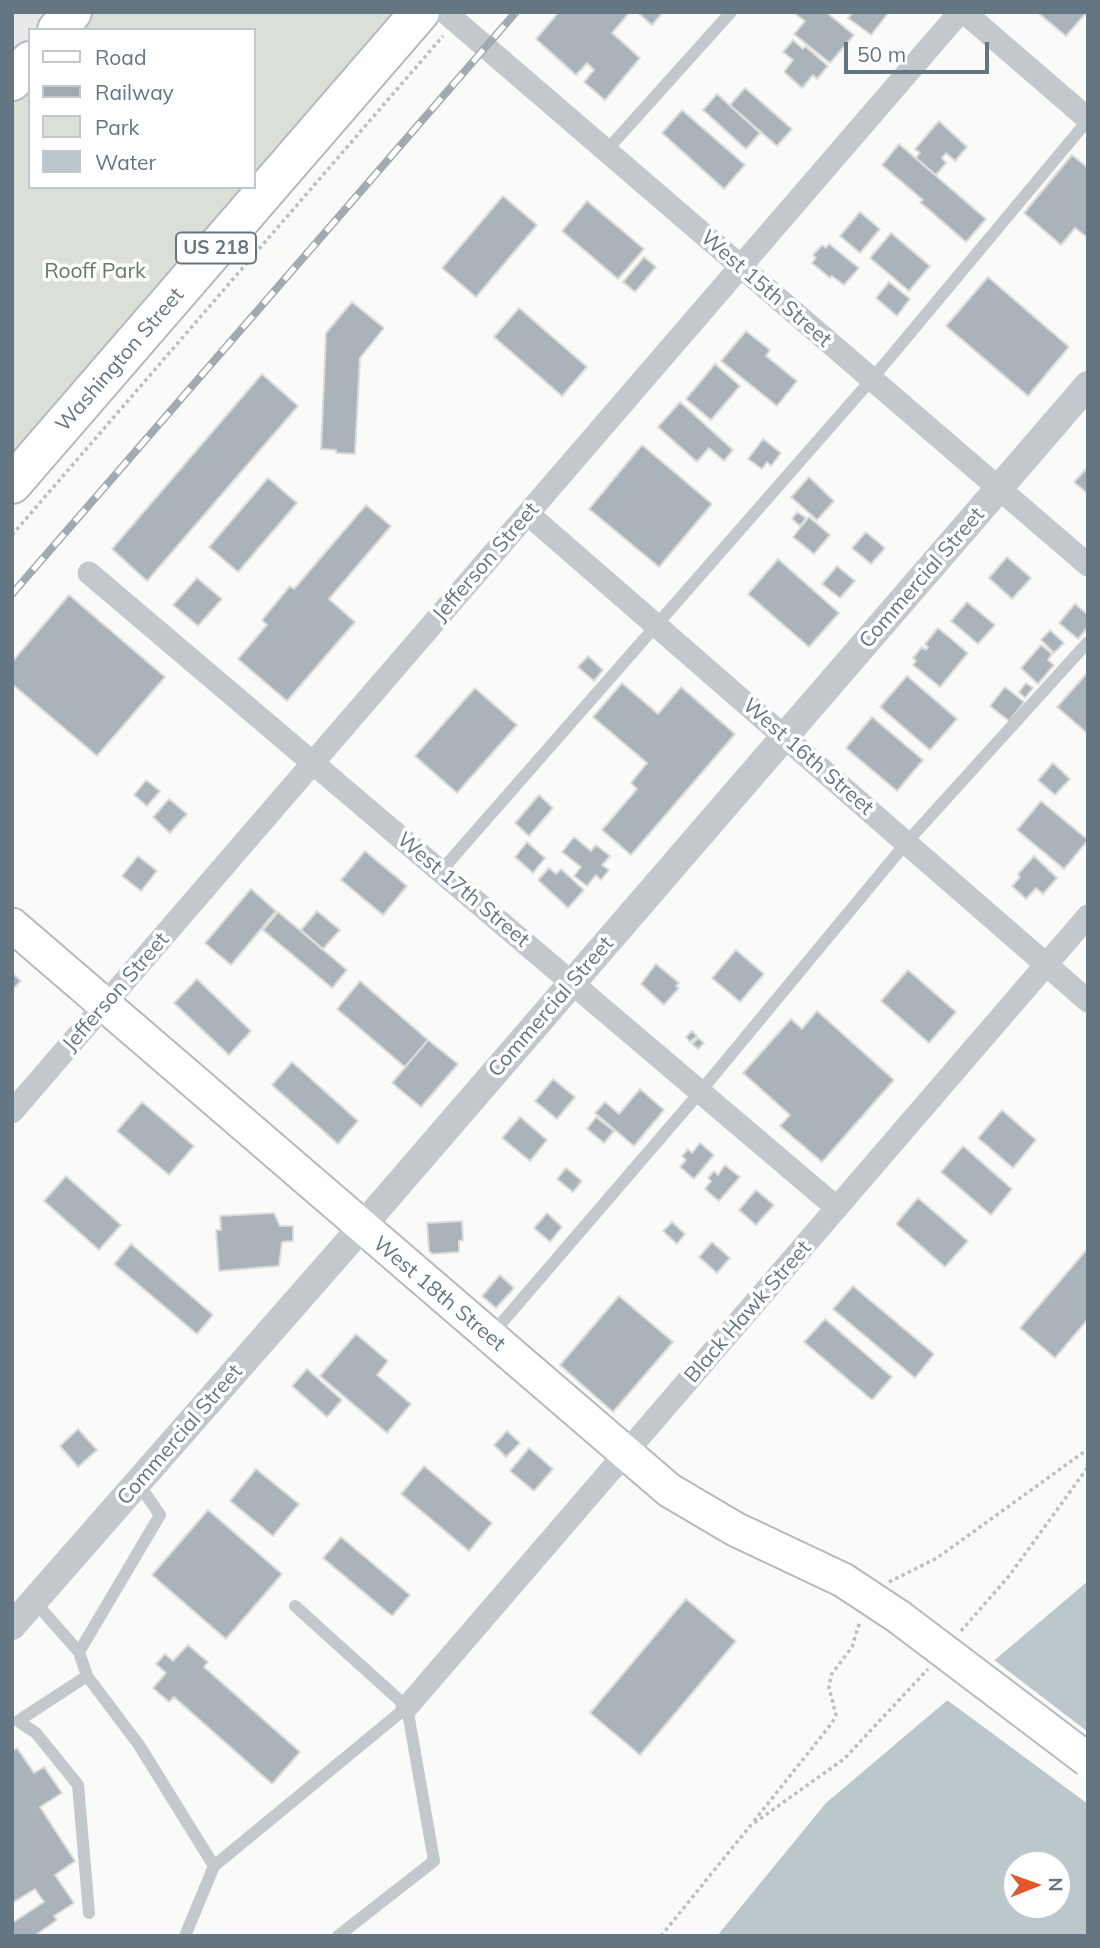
<!DOCTYPE html>
<style>
body{margin:0}
#map{position:relative;width:1100px;height:1948px;overflow:hidden;background:#fafaf8;font-family:Mulish,sans-serif}
canvas{display:block}
.frame{position:absolute;inset:0;border:14px solid #657683;pointer-events:none}
.legend{position:absolute;left:28px;top:28px;width:228px;height:161px;box-sizing:border-box;background:#fff;border:2px solid #c1c8cd;margin:0;padding:9px 12px;list-style:none;font-size:21px;color:#657683}
.legend li{display:flex;align-items:center;gap:14px;height:35px}
.legend b{width:35px;border:2px solid #c1c8cd}
.north{position:absolute;left:1002px;top:1850px;width:70px;height:70px;box-sizing:border-box;background:#fff;border:2px solid #c1c8cd;border-radius:50%;rotate:89deg;font-size:19px;font-weight:700;line-height:28px;text-align:center;color:#657683}
.north::after{content:'';display:block;margin:auto;width:24px;height:32px;background:#e4572e;clip-path:polygon(50% 0,100% 100%,50% 72%,0 100%)}
.scale{position:absolute;left:844px;top:42px;width:145px;height:32px;box-sizing:border-box;border:4px solid #657683;border-top:0;padding-left:9px;font-size:21px;line-height:24px;white-space:nowrap;color:#657683;-webkit-text-stroke:5px #fff;paint-order:stroke}
</style>
<div id="map">
<canvas width="1100" height="1948"></canvas>
<div class="frame"></div>
<ul class="legend">
<li><b style="height:9px;background:#fff"></b>Road</li>
<li><b style="height:9px;background:#a2aab0"></b>Railway</li>
<li><b style="height:19px;background:#dadfd7"></b>Park</li>
<li><b style="height:19px;background:#bbc7cb"></b>Water</li>
</ul>
<div class="north">N</div>
<div class="scale">50 m</div>
</div>
<script>
const ctx = document.querySelector('canvas').getContext('2d');
ctx.lineJoin = 'round';
function fillPath(path, color) { ctx.fillStyle = color; ctx.fill(path, 'evenodd'); }
const poly = rows => new Path2D(rows.map(r => 'M' + r).join(''));
function strokePath(path, color, width, dash) { ctx.strokeStyle = color; ctx.lineWidth = width; ctx.lineCap = dash ? 'butt' : 'round'; ctx.setLineDash(dash || []); ctx.stroke(path); }
function write(font, color, halo, rows, align = 'center') {
  ctx.font = font + ' Mulish,sans-serif'; ctx.lineWidth = 7; ctx.setLineDash([]); ctx.textBaseline = 'middle'; ctx.strokeStyle = halo; ctx.fillStyle = color; for (const [text, x, y, turn = 0] of rows) {
    ctx.save(); ctx.translate(x, y); ctx.rotate((+turn || 0) * Math.PI / 180); ctx.textAlign = isNaN(turn) ? turn : align; if (halo) ctx.strokeText(text, 0, 0); ctx.fillText(text, 0, 0); ctx.restore();
  }
}
fillPath(poly([
 [12,12,72,12,57,30,30,30,30,61,12,81]
]), '#e8e9e9');
fillPath(poly([
 [74,12,429,12,12,495,12,84,30,64,30,187,254,187,254,30,59,30]
]), '#dadfd7');
fillPath(poly([
 [1088,1581,1088,1936,717,1936,826,1803],
 [1016,1864,1058,1864,1058,1906,1016,1906]
]), '#bbc7cb');
fillPath(poly([
 [994,1660,1088,1732,1088,1804,947,1700]
]), '#fafaf8');
const building = poly([
 [559,12,630,12,612,33,640,58,605,100,584,82,594,70,587,63,576,75,536,39,559,12],
 [637,12,663,12,652,25,637,12],
 [793,12,826,12,854,35,830,63,794,34,805,21,793,12],
 [847,12,889,12,871,35,848,18,851,15,847,12],
 [1037,12,1087,12,1066,36,1037,12],
 [793,40,803,49,805,46,828,66,817,79,813,75,802,88,784,72,793,60,783,52,793,40],
 [745,88,792,129,777,146,730,105,745,88],
 [717,94,760,133,746,149,703,110,717,94],
 [682,110,745,165,724,189,662,133,682,110],
 [939,121,967,147,955,161,946,153,942,158,946,163,936,175,916,158,920,153,915,149,939,121],
 [899,144,986,219,966,242,920,202,923,200,882,165,899,144],
 [1072,155,1088,168,1088,238,1075,228,1061,245,1024,213,1072,155],
 [503,196,537,225,476,297,442,268,503,196],
 [587,201,644,249,618,279,562,231,587,201],
 [860,212,880,229,860,253,840,236,860,212],
 [891,233,930,266,909,291,870,258,891,233],
 [829,244,859,268,844,285,832,276,830,278,812,263,816,258,813,255,822,245,826,248,829,244],
 [644,257,656,267,635,292,623,282,644,257],
 [988,277,1069,347,1028,396,946,326,988,277],
 [889,282,910,299,897,316,876,298,889,282],
 [352,302,384,328,360,358,355,454,336,453,336,450,321,449,326,333,352,302],
 [519,308,587,367,562,396,494,337,519,308],
 [746,331,770,350,766,356,797,381,777,406,721,361,746,331],
 [715,364,740,386,711,420,686,399,715,364],
 [262,374,298,406,147,581,112,549,262,374],
 [680,402,733,450,724,461,709,448,697,462,658,427,680,402],
 [763,439,781,453,771,466,767,462,762,469,748,459,763,439],
 [642,445,712,504,659,567,589,509,642,445],
 [1088,467,1088,494,1074,482,1088,467],
 [809,477,834,501,817,520,791,497,809,477],
 [268,478,297,503,238,572,209,547,268,478],
 [366,505,391,526,329,599,355,622,287,701,238,659,267,625,262,620,290,586,294,589,366,505],
 [797,512,806,518,800,526,792,519,797,512],
 [809,517,830,535,814,554,793,537,809,517],
 [866,532,885,548,871,564,852,548,866,532],
 [1007,557,1031,578,1012,599,989,578,1007,557],
 [778,559,839,613,809,647,748,594,778,559],
 [837,566,855,581,840,598,822,584,837,566],
 [197,578,222,599,198,626,173,605,197,578],
 [69,595,165,677,97,756,12,684,12,662,69,595],
 [967,602,995,625,978,644,951,621,967,602],
 [1075,604,1088,615,1088,627,1078,639,1059,623,1075,604],
 [938,628,968,653,940,687,913,665,916,661,913,658,922,647,926,650,928,647,925,644,938,628],
 [1050,630,1064,643,1054,653,1041,640,1050,630],
 [1041,645,1052,654,1048,660,1054,665,1038,684,1021,668,1041,645],
 [588,656,603,670,594,681,578,667,588,656],
 [1088,672,1088,734,1057,707,1088,672],
 [907,676,957,719,930,750,880,707,907,676],
 [622,683,658,714,681,687,735,734,631,855,602,830,637,789,631,783,647,763,593,717,622,683],
 [1026,683,1033,688,1025,698,1019,692,1026,683],
 [1005,687,1024,702,1009,721,990,706,1005,687],
 [475,688,517,725,457,793,415,756,475,688],
 [872,717,923,760,897,791,846,748,872,717],
 [1053,763,1070,779,1055,795,1038,780,1053,763],
 [146,780,160,791,147,806,134,795,146,780],
 [539,795,553,808,529,836,515,823,539,795],
 [169,799,187,814,170,833,153,817,169,799],
 [1041,801,1088,840,1064,869,1017,830,1041,801],
 [574,837,591,851,596,845,610,856,602,865,609,870,601,880,596,875,587,886,574,876,581,867,562,852,574,837],
 [527,842,545,858,533,873,515,857,527,842],
 [365,851,407,886,383,915,341,880,365,851],
 [138,856,157,871,141,891,122,876,138,856],
 [1034,856,1057,878,1043,894,1036,888,1026,899,1012,886,1020,877,1018,874,1034,856],
 [549,868,556,874,561,869,584,890,568,908,538,880,549,868],
 [251,889,276,911,231,965,205,943,251,889],
 [317,911,340,930,323,949,301,930,317,911],
 [278,912,347,970,332,988,263,930,278,912],
 [736,950,764,974,740,1002,712,978,736,950],
 [656,964,679,983,676,986,679,988,664,1005,641,984,656,964],
 [908,970,956,1012,929,1043,881,1001,908,970],
 [12,973,21,981,12,990,12,973],
 [197,979,251,1031,229,1055,174,1003,197,979],
 [360,981,428,1040,405,1067,337,1009,360,981],
 [817,1011,894,1080,822,1162,780,1126,790,1115,743,1073,791,1019,802,1029,817,1011],
 [692,1031,697,1036,690,1042,686,1037,692,1031],
 [698,1038,704,1043,698,1049,692,1044,698,1038],
 [428,1040,458,1064,421,1107,392,1083,428,1040],
 [292,1062,358,1121,338,1144,272,1085,292,1062],
 [553,1079,575,1097,557,1119,535,1101,553,1079],
 [640,1089,664,1110,634,1146,595,1113,605,1102,619,1114,640,1089],
 [142,1102,194,1146,169,1175,117,1131,142,1102],
 [1002,1110,1036,1140,1013,1168,978,1138,1002,1110],
 [520,1117,547,1140,530,1161,502,1138,520,1117],
 [596,1117,614,1131,604,1143,587,1129,596,1117],
 [700,1143,714,1155,694,1179,680,1167,686,1160,682,1156,688,1149,692,1153,700,1143],
 [963,1146,1012,1189,991,1215,941,1172,963,1146],
 [725,1165,740,1177,719,1201,705,1189,711,1181,708,1178,714,1171,718,1175,725,1165],
 [566,1168,582,1181,573,1192,557,1179,566,1168],
 [66,1176,121,1225,99,1250,44,1201,66,1176],
 [756,1190,774,1205,756,1225,739,1210,756,1190],
 [918,1198,968,1241,945,1267,896,1224,918,1198],
 [274,1213,280,1226,293,1226,293,1241,282,1242,279,1266,219,1271,216,1230,221,1230,220,1216,274,1213],
 [547,1213,562,1227,550,1242,534,1228,547,1213],
 [462,1221,463,1240,459,1241,459,1252,432,1254,429,1251,427,1223,462,1221],
 [672,1222,685,1234,677,1244,663,1231,672,1222],
 [712,1242,730,1258,717,1273,699,1257,712,1242],
 [131,1244,213,1315,197,1334,114,1264,131,1244],
 [1088,1248,1088,1319,1055,1358,1020,1328,1088,1248],
 [500,1275,514,1288,496,1308,482,1296,500,1275],
 [853,1286,934,1354,915,1378,833,1309,853,1286],
 [619,1296,673,1342,613,1412,560,1365,619,1296],
 [825,1319,892,1377,872,1400,804,1342,825,1319],
 [356,1334,388,1361,377,1375,411,1404,387,1433,320,1376,356,1334],
 [307,1369,342,1400,327,1417,292,1386,307,1369],
 [78,1429,97,1450,78,1467,60,1446,78,1429],
 [507,1431,520,1443,506,1457,494,1445,507,1431],
 [529,1448,553,1469,534,1491,510,1471,529,1448],
 [424,1466,492,1523,469,1551,401,1494,424,1466],
 [256,1469,299,1504,273,1536,230,1501,256,1469],
 [208,1510,282,1574,226,1639,152,1575,208,1510],
 [341,1537,410,1595,392,1616,323,1558,341,1537],
 [686,1599,736,1641,640,1755,590,1713,686,1599],
 [188,1645,208,1662,204,1667,300,1752,272,1784,174,1697,169,1702,153,1688,166,1673,156,1664,165,1654,173,1661,188,1645],
 [17,1748,34,1773,44,1767,62,1793,40,1807,75,1861,55,1875,74,1903,54,1916,57,1920,34,1936,12,1936,12,1923,44,1902,35,1889,14,1902,12,1899,12,1751,17,1748]
]);
fillPath(building, '#aab3b9');
strokePath(building, '#dcdcda', 2);
const secondary = poly([
 [12,925,669,1490,735,1529,843,1580,899,1617]
]);
const trunk = poly([
 [57,30,72,12],
 [12,81,30,61],
 [12,484,420,12]
]);
strokePath(secondary, '#b3babf', 37);
strokePath(trunk, '#b4b9bd', 42);
strokePath(poly([
 [12,535,443,36],
 [889,1582,937,1558,1088,1449],
 [961,1631,1009,1576,1088,1467],
 [754,1821,832,1723,836,1715,829,1688,831,1675,852,1647,860,1621],
 [661,1936,750,1826,844,1759,928,1669]
]), '#bbbfc2', 3.5, [3.5, 3.5]);
strokePath(poly([
 [606,151,731,12],
 [441,871,872,379,1088,120],
 [492,1334,700,1092,906,843,1088,642],
 [34,1601,79,1652,160,1515,138,1483],
 [79,1652,87,1676,139,1745,214,1866,407,1707,295,1606],
 [87,1676,18,1721,36,1733,78,1785,89,1913],
 [185,1936,214,1866],
 [338,1936,434,1861,407,1707]
]), '#c3c8cc', 12);
strokePath(poly([
 [445,12,1088,565],
 [964,12,1088,119],
 [528,514,1088,1001],
 [89,573,837,1208],
 [12,1112,960,12],
 [407,1707,1088,916]
]), '#c3c8cc', 23);
strokePath(poly([
 [12,1626,346,1245,1088,385]
]), '#c3c8cc', 28);
strokePath(secondary, '#fff', 33);
strokePath(trunk, '#fff', 38);
const rail = poly([
 [12,594,516,12]
]);
strokePath(rail, '#a2aab0', 8);
strokePath(rail, '#fff', 5, [16]);
const secondaryBridge = poly([
 [899,1617,1088,1760]
]);
strokePath(secondaryBridge, '#b3babf', 37, []);
strokePath(secondaryBridge, '#fff', 33);
for (const [x, y, w] of [
 [216,248,80]
]) { const box = new Path2D(); box.roundRect(x - w / 2, y - 15.5, w, 31, 5); ctx.fillStyle = '#fff'; ctx.fill(box); strokePath(box, '#657683', 2); }
write('bold 19px', '#657683', null, [
 ["US 218",216,248]
]);
write('21px', '#687a64', '#fff', [
 ["Rooff Park",95,272]
]);
write('21px', '#657683', '#fff', [
 ["West 15th Street",766,289,41],
 ["Washington Street",120,360,-49],
 ["Jefferson Street",486,562,-49],
 ["Commercial Street",922,578,-49],
 ["West 16th Street",808,757,41],
 ["West 17th Street",463,890,40],
 ["Jefferson Street",116,992,-49],
 ["Commercial Street",551,1007,-49],
 ["West 18th Street",439,1294,40],
 ["Black Hawk Street",748,1312,-49],
 ["Commercial Street",180,1435,-49]
]);
</script>
